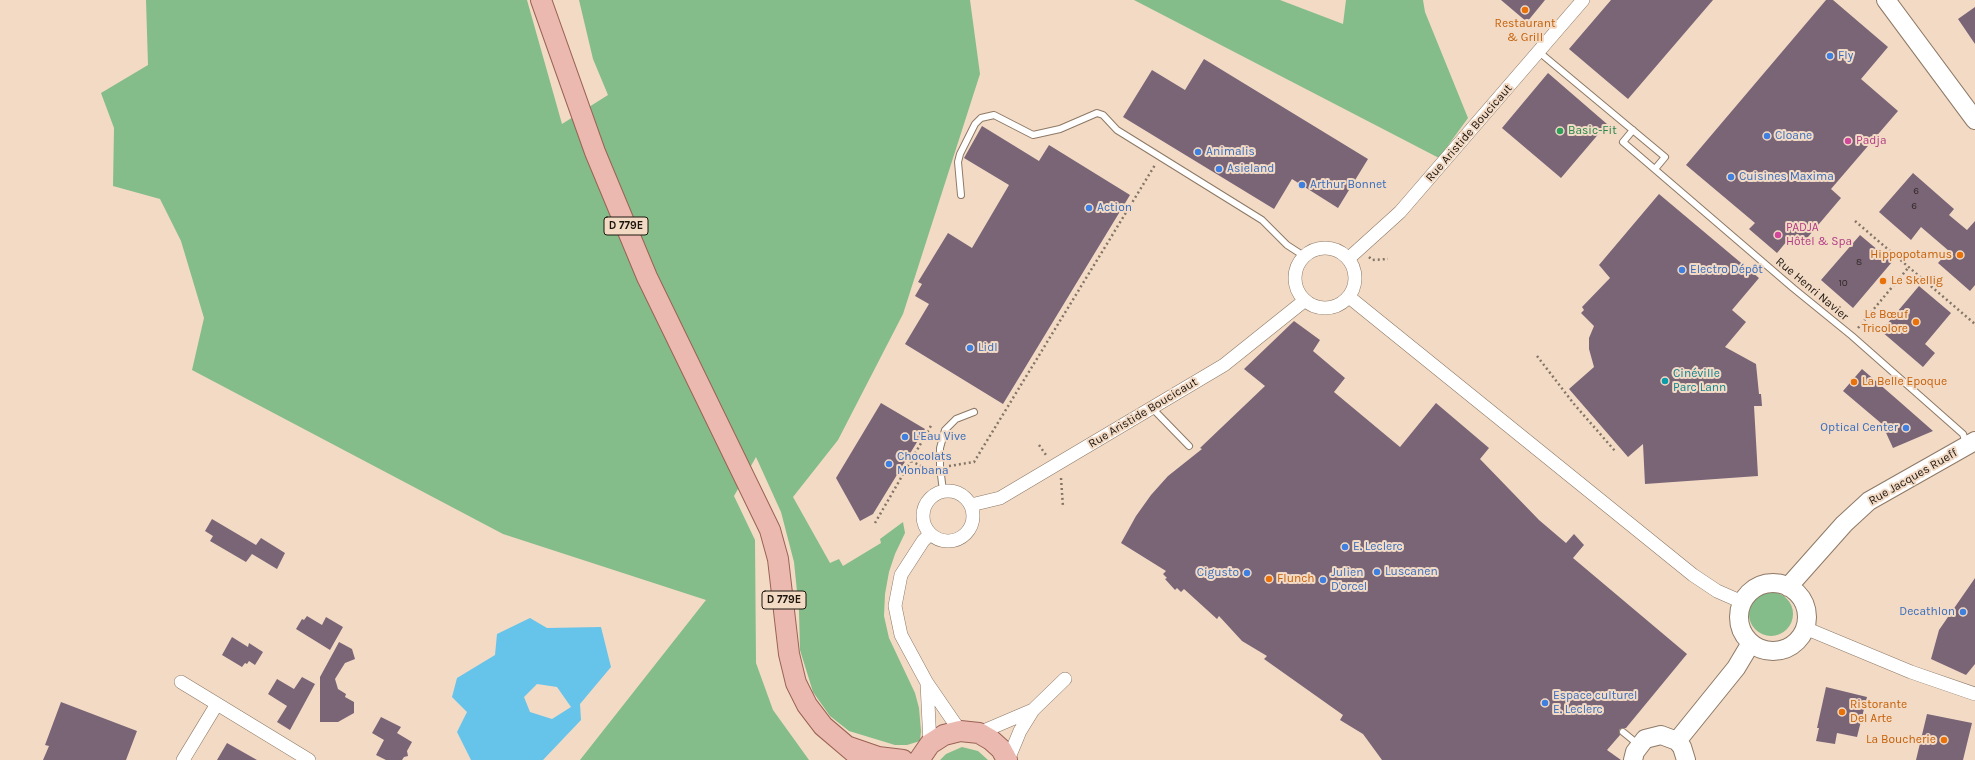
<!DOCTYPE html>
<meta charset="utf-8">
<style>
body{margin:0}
canvas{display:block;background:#f2dac5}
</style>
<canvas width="1975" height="760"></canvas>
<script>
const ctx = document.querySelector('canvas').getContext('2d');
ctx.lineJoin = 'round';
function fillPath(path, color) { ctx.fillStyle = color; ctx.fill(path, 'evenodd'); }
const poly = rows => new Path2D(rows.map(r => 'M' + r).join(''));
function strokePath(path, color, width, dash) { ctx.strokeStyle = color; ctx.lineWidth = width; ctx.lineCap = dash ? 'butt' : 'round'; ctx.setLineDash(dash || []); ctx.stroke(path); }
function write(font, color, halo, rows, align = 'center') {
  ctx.font = font + ' Karla,sans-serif'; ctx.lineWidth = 4; ctx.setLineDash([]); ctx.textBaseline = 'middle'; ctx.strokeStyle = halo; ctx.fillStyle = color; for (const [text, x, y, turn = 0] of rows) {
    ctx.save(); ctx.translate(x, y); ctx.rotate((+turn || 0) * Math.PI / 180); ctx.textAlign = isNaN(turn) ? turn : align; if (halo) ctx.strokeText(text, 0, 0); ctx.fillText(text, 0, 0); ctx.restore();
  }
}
fillPath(poly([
 [146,0,527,0,562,124,608,95,593,59,579,0,970,0,980,74,903,314,838,440,793,497,830,563,839,559,843,566,881,543,880,539,903,522,905,533,895,554,889,572,885,594,884,616,889,638,915,693,919,708,921,731,920,741,907,745,895,745,849,731,830,716,813,692,800,650,799,611,794,562,781,512,756,457,734,496,755,540,756,663,773,710,809,760,580,760,706,600,503,534,192,370,204,318,181,241,160,199,113,186,114,128,101,93,148,65],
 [1134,0,1280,0,1343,24,1346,0,1423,0,1425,12,1468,118,1439,158],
 '1749 614a22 22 0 1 1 44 0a22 22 0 1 1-44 0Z',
 [962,747,978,751,988,760,940,760,946,754]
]), '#84bd89');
fillPath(poly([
 [530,618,547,628,601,627,611,667,580,704,581,720,543,760,471,760,457,732,467,712,452,697,457,678,495,655,497,634],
 [537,684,557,687,571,707,552,719,530,712,524,697]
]), '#66c4eb');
fillPath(poly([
 [1501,0,1545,0,1527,22],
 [1611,0,1713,0,1628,99,1569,49],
 [1826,0,1833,0,1888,47,1861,79,1898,111,1831,189,1841,198,1802,244,1792,235,1777,253,1749,229,1755,223,1686,165],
 [1975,7,1975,44,1958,19],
 [1204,59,1368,159,1338,208,1292,179,1274,209,1123,117,1152,70,1185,90],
 [1548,73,1607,124,1561,178,1502,128],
 [982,126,1039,161,1049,145,1130,195,1003,404,905,344,929,304,915,296,922,284,918,282,948,233,972,248,1009,185,964,158],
 [1913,173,1954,209,1949,215,1967,230,1975,221,1975,285,1970,291,1938,263,1949,251,1921,227,1911,240,1879,212],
 [1659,194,1759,278,1732,310,1746,322,1725,347,1756,364,1759,394,1761,394,1762,406,1754,406,1758,476,1645,484,1643,444,1628,457,1569,389,1594,367,1589,349,1589,338,1594,326,1581,313,1584,310,1582,307,1610,278,1599,265],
 [1860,235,1892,262,1853,308,1821,280],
 [1919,286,1951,313,1925,344,1935,353,1923,367,1881,331],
 [1294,321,1320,340,1313,351,1345,378,1334,392,1400,447,1436,403,1489,448,1480,459,1539,520,1566,543,1574,534,1584,545,1573,558,1687,654,1626,728,1622,728,1619,730,1620,735,1607,750,1621,760,1382,760,1363,734,1340,720,1343,715,1264,659,1267,656,1242,641,1219,616,1217,619,1184,589,1181,592,1177,588,1175,590,1165,579,1167,578,1163,574,1166,571,1121,543,1136,516,1151,495,1168,476,1202,449,1200,448,1265,386,1244,369],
 [1862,369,1900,402,1933,431,1893,448,1882,424,1843,391],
 [881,403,925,429,873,514,860,521,836,478],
 [212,519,256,545,261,538,285,553,277,569,252,554,246,562,210,541,213,536,205,531],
 [1975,578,1975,664,1966,675,1931,659,1939,630],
 [307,616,322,625,326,617,343,627,330,650,296,629,302,619,304,620],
 [232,637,248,647,249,643,263,652,255,665,249,661,247,664,245,663,242,667,222,655],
 [339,642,352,649,355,659,345,663,335,679,338,689,346,694,345,697,354,702,354,713,338,722,320,722,320,677],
 [302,677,315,684,290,730,277,722,287,706,268,694,277,679,294,689],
 [1826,687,1867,697,1857,737,1837,733,1835,744,1816,741,1819,728,1817,728],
 [61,702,137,731,126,760,43,760,49,746,45,745],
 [1927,714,1972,723,1963,760,1916,760],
 [381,717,401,727,397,733,412,742,407,751,408,756,404,757,402,760,386,760,376,755,384,740,372,733],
 [227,743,257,760,217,760]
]), '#7a6577');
const lane = poly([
 [1539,52,1665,157,1655,169],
 [1633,130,1623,142,1793,288,1852,336,1963,434,1966,443],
 [961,195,958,162,960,154,975,124,981,118,994,115,1033,135,1060,129,1097,113,1103,115,1117,130,1262,220,1287,245,1304,256],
 [1152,408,1189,446],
 [943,491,940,467,940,448,945,430,956,419,974,412],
 [1623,732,1639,745]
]);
const street = poly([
 '1295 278a30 30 0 1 1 60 0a30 30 0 1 1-60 0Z',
 [1348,259,1400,212,1583,0],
 [1349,297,1693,575,1717,591,1742,602],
 '923 516a25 25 0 1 1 50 0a25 25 0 1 1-50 0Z',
 [971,505,1000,498,1224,365,1304,301],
 [930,534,923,541,901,575,895,606,901,635,927,683,960,731],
 [1805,628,1911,672,1975,694],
 [181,682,309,760],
 [927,683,930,744],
 [979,733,1033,710],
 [183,760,217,704],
 [1008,760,1020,731,1033,710,1065,679]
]);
const secondary = poly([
 [1886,0,1975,120],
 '1739 617a34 34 0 1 1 68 0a34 34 0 1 1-68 0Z',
 [1788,587,1844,524,1869,501,1975,441],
 [1677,741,1736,668,1751,643],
 [1633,760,1635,752,1645,739,1661,735,1677,741,1682,747,1686,760]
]);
const primary = poly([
 [541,0,595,152,647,277,770,530,778,559,789,654,796,683,807,705,823,726,863,760],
 [849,747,878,757,903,760],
 [919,760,930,744,944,735,960,731,979,733,991,740,1001,749,1007,760]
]);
strokePath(lane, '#8e7965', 8);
strokePath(street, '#8e7965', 14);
strokePath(secondary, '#8e7965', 20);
strokePath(primary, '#9a6255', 22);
strokePath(poly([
 [1855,221,1975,324],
 [1369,257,1372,260,1388,259],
 [1858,328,1908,268],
 [1537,356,1574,404,1615,451],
 [1039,445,1046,455],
 [911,461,925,468,931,468],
 [949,466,974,462,1155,165],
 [1061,478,1063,507],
 [875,523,932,424]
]), '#847566', 2.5, [2, 3]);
strokePath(lane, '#fff', 6);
strokePath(street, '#fff', 13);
strokePath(secondary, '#fff', 18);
strokePath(primary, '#ebb9b0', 20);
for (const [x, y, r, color] of [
 [1525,10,4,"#e8710a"],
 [1830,56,4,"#3f7fe0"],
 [1560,131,4,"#2e9e5b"],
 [1767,136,4,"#3f7fe0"],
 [1848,141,4,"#d1479c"],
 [1198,152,4,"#3f7fe0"],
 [1219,169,4,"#3f7fe0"],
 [1731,177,4,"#3f7fe0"],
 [1302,185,4,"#3f7fe0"],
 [1089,208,4,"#3f7fe0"],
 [1778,235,4,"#d1479c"],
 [1960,255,4,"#e8710a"],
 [1682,270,4,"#3f7fe0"],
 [1883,281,4,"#e8710a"],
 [1916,322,4,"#e8710a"],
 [970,348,4,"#3f7fe0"],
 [1665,381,4,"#0f9aa8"],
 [1854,382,4,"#e8710a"],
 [1906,428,4,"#3f7fe0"],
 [905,437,4,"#3f7fe0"],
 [889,464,4,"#3f7fe0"],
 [1345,547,4,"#3f7fe0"],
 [1377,572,4,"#3f7fe0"],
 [1247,573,4,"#3f7fe0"],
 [1269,579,4,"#e8710a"],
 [1323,580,4,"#3f7fe0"],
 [1963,612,4,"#3f7fe0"],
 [1545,703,4,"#3f7fe0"],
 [1842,712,4,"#e8710a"],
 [1944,740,4,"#e8710a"]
]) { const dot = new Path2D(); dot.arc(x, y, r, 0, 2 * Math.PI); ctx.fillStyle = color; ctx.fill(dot); strokePath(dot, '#f2dac5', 1.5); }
write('10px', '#352a28', null, [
 ["6",1916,191],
 ["6",1914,206],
 ["8",1859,262],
 ["10",1843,283]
]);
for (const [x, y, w] of [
 [626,226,44],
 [784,600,44]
]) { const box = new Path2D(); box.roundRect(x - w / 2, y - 9, w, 18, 3); ctx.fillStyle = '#f2dac5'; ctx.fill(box); strokePath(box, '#1e160e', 1); }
write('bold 11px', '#1e160e', null, [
 ["D 779E",626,226],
 ["D 779E",784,600]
]);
write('12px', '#c56008', '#f2dac5', [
 ["Restaurant",1525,24,"center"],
 ["& Grill",1525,38,"center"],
 ["Hippopotamus",1952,255,"right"],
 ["Le Skellig",1891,281],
 ["Le Bœuf",1908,315,"right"],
 ["Tricolore",1908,329,"right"],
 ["La Belle Epoque",1862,382],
 ["Flunch",1277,579],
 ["Ristorante",1850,705],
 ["Del Arte",1850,719],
 ["La Boucherie",1936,740,"right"]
], 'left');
write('12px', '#366cbe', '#f2dac5', [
 ["Fly",1838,56],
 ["Cloane",1775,136],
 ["Animalis",1206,152],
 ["Asieland",1227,169],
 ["Cuisines Maxima",1739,177],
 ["Arthur Bonnet",1310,185],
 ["Action",1097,208],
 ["Electro Dépôt",1690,270],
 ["Lidl",978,348],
 ["Optical Center",1898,428,"right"],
 ["L'Eau Vive",913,437],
 ["Chocolats",897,457],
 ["Monbana",897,471],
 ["E. Leclerc",1353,547],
 ["Luscanen",1385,572],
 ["Cigusto",1239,573,"right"],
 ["Julien",1331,573],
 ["D'orcel",1331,587],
 ["Decathlon",1955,612,"right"],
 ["Espace culturel",1553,696],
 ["E. Leclerc",1553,710]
], 'left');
write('12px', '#27864d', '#f2dac5', [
 ["Basic-Fit",1568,131]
], 'left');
write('12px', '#1e160e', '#f2dac5', [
 ["Rue Aristide Boucicaut",1469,133,-49],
 ["Rue Henri Navier",1812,289,40],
 ["Rue Aristide Boucicaut",1143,413,-31],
 ["Rue Jacques Rueff",1913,477,-30]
]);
write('12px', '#b23c85', '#f2dac5', [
 ["Padja",1856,141],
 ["PADJA",1786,228],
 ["Hôtel & Spa",1786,242]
], 'left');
write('12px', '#0d838f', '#f2dac5', [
 ["Cinéville",1673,374],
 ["Parc Lann",1673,388]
], 'left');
</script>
